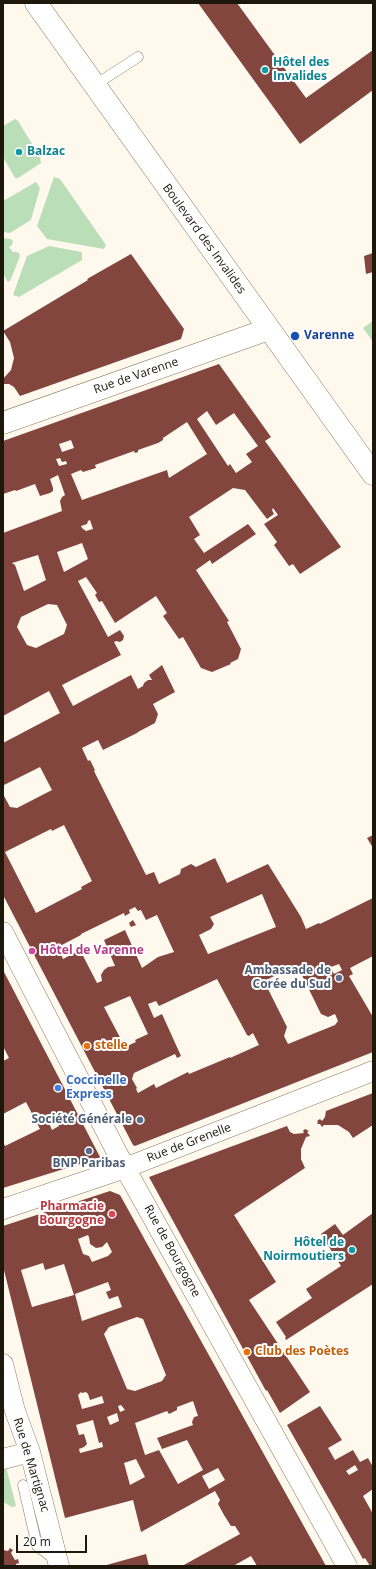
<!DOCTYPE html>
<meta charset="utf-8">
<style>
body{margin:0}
#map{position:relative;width:376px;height:1569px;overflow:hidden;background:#fff8ec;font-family:"Open Sans",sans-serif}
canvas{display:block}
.frame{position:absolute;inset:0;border:4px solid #1d170c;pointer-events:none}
.scale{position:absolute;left:16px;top:1535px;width:71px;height:18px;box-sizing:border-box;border:2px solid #1d170c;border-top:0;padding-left:5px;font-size:12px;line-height:14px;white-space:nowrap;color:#1d170c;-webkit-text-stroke:3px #fff;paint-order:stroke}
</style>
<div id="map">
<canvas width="376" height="1569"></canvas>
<div class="frame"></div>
<div class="scale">20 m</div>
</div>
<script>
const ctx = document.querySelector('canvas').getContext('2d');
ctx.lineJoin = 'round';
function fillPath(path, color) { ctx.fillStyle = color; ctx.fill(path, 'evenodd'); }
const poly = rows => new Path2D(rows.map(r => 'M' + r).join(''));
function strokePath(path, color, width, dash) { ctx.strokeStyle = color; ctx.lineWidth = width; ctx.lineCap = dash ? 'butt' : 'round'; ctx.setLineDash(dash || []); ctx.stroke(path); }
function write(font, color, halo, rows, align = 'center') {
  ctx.font = font + ' "Open Sans",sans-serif'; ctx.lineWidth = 4; ctx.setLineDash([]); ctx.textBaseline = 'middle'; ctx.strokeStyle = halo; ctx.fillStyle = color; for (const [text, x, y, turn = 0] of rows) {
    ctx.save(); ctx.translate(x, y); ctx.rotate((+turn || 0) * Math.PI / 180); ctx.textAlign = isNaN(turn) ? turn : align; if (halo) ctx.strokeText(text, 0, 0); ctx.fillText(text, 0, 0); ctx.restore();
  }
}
fillPath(poly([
 [15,119,18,121,40,157,41,163,18,178,15,178,3,157,3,126],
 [54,177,60,179,106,245,104,249,47,239,37,226],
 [36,182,40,188,31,220,10,233,3,232,3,201],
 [3,238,11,239,13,241,12,245,9,247,13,252,16,252,19,253,20,256,11,279,9,282,7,281,3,273],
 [49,246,82,252,82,260,19,297,13,295,27,256],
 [373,321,373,342,363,328],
 [6,1467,16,1506,12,1507,3,1502,3,1468]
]), '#badeb7');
fillPath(poly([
 [198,3,237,3,306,98,373,50,373,90,300,144],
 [373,253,373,272,366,274,364,256],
 [131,254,184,329,181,339,20,396,14,387,9,384,3,384,3,379,11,370,14,358,10,342,3,331,88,280,87,279],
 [219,364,271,437,265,441,341,547,300,574,293,564,289,566,274,545,277,542,264,524,278,515,273,508,272,510,274,514,267,519,245,490,233,488,189,517,200,535,194,539,204,553,248,524,256,534,212,564,210,560,196,570,229,621,227,622,241,649,238,659,230,663,231,664,212,672,201,668,183,637,179,639,163,616,167,613,156,596,115,623,102,601,99,602,95,595,97,593,86,577,78,581,108,637,120,630,124,636,123,640,120,642,116,641,114,642,121,655,62,685,73,706,131,675,138,689,143,686,144,683,148,680,152,680,149,675,162,665,175,692,153,704,158,714,155,723,138,732,137,733,103,750,98,740,82,748,88,761,90,760,95,770,94,771,146,875,154,872,159,884,180,874,181,869,191,864,196,867,215,858,227,883,268,864,301,917,306,929,319,923,320,924,373,898,373,956,350,968,353,974,349,976,373,1017,373,1052,135,1146,133,1145,3,895,3,794,10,807,17,808,52,790,40,767,4,785,3,789,3,743,60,713,49,691,3,716,3,533,62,511,60,501,62,497,65,495,58,475,50,479,53,488,53,491,50,493,40,496,35,484,16,491,15,490,3,494,3,441],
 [207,411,216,425,234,413,258,446,246,454,252,462,236,473,230,464,228,466,197,419],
 [187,422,207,454,169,478,167,470,82,500,71,474,81,470,83,472,96,468,95,465,134,451,135,453,138,452,138,450,158,443,163,440,163,438],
 [71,440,74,448,62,452,59,444],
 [60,458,62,462,66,461,67,464,59,466,56,459],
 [90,520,93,529,86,531,82,528,81,526,87,524,88,521],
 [82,543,88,559,64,572,57,552],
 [38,555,46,580,24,591,15,565,12,563],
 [48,604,57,605,67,625,64,634,36,648,27,645,17,627,21,617],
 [64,825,92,881,81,887,82,889,36,913,5,852,51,829,52,831],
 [262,894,276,927,208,954,199,935,211,929,214,924,210,917],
 [135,907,138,911,141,910,146,920,157,915,174,952,158,957,142,968,125,930,104,940,115,966,108,967,104,970,101,975,102,981,97,983,80,950,63,959,58,947,81,935,81,934,124,913,125,916,130,913,129,910],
 [339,964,342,970,334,974,331,967],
 [297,965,321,1014,328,1017,335,1014,338,1021,335,1025,288,1044,284,1036,287,1027,264,981],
 [217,979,247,1035,249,1036,253,1033,259,1045,230,1058,230,1057,189,1074,188,1072,156,1088,154,1084,138,1093,136,1089,137,1088,132,1079,134,1073,175,1054,177,1058,181,1056,162,1014,154,1018,148,1004,156,1001,159,1006],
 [130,996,148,1034,135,1040,136,1042,125,1047,104,1007],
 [373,835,373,848,367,838],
 [133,920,136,925,131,927,129,923],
 [3,970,100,1157,99,1158,3,1188,3,1142,5,1146,40,1129,26,1102,3,1114,3,1061,9,1058,3,1046],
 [54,1118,59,1126,52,1130,48,1121],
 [373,1093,373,1125,353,1138,349,1132,338,1125,324,1125,322,1127,320,1124,317,1124,318,1122,317,1121,320,1119,322,1121,325,1117,326,1111],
 [287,1126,290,1132,294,1134,304,1133,303,1131,305,1129,309,1131,307,1132,310,1136,306,1137,301,1149,301,1159,305,1168,234,1215,276,1282,249,1300,310,1392,280,1413,267,1390,266,1391,149,1177],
 [110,1191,120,1195,326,1566,257,1566,251,1556,233,1566,182,1566,240,1534,235,1526,231,1526,224,1515,218,1504,220,1500,215,1491,141,1532,133,1500,65,1518,3,1266,3,1226],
 [88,1235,89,1237,90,1244,96,1248,102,1247,107,1242,112,1252,108,1256,92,1262,89,1256,83,1254,78,1239],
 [43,1263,45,1270,64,1264,74,1295,32,1307,21,1270],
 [108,1282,111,1290,106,1292,109,1299,118,1296,122,1307,82,1321,75,1294],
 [137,1317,143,1319,166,1375,162,1381,135,1391,127,1389,104,1334,109,1327],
 [81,1392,82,1393,86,1392,88,1394,90,1400,102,1396,104,1403,82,1409,78,1395],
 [193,1401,198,1416,194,1417,192,1422,193,1425,157,1438,162,1449,187,1440,203,1470,178,1484,159,1450,145,1455,135,1423,167,1411,169,1414,177,1410,177,1407],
 [121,1405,125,1410,120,1412,118,1406],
 [117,1413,119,1421,110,1425,107,1417],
 [93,1420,99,1443,102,1442,103,1447,80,1453,79,1449,84,1447,87,1444,84,1434,79,1435,76,1425],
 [136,1459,145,1477,130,1485,124,1463],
 [218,1468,225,1480,209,1489,202,1476],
 [373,1213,373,1284,286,1340,285,1338,286,1337,276,1322,312,1298,306,1289,341,1266,321,1234,335,1224,343,1235],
 [320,1406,342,1440,328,1448,335,1460,353,1450,360,1462,368,1458,373,1467,373,1489,363,1496,373,1514,373,1566,370,1566,365,1558,363,1559,287,1425],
 [355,1465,358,1470,349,1475,346,1471],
 [10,1548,13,1550,11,1553,15,1560,18,1559,19,1563,16,1564,16,1566,3,1566,3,1550,8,1551],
 [146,1554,149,1566,103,1566]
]), '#82463f');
const lane = poly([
 [95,85,138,57],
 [23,1485,37,1546,56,1560]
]);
const street = poly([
 [3,932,125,1168,347,1566],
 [3,1209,125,1168,373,1071],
 [3,1364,15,1411,30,1452,59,1566],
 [3,1459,30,1452]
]);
const secondary = poly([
 [36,3,373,474],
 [3,423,269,329]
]);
strokePath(lane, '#897a5e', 11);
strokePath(street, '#897a5e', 21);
strokePath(secondary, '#897a5e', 23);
strokePath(lane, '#fff', 10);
strokePath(street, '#fff', 20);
strokePath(secondary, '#fff', 22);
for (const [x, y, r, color] of [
 [265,70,4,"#0f9aa8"],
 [19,152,4,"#0f9aa8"],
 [295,336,5,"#1a4fb4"],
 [32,951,4,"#d1479c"],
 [339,978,4,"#5c6f8a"],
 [87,1046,4,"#e8710a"],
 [58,1088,4,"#3f7fe0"],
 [140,1120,4,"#5c6f8a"],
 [89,1151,4,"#5c6f8a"],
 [112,1214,4,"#e0444e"],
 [352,1250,4,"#0f9aa8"],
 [247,1352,4,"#e8710a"]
]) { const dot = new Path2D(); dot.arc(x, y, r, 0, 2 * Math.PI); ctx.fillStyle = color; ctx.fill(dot); strokePath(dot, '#fff', 1.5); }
write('bold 12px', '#0d838f', '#fff', [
 ["Hôtel des",273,63],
 ["Invalides",273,77],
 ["Balzac",27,152],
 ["Hôtel de",344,1243,"right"],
 ["Noirmoutiers",344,1257,"right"]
], 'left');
write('12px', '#1d170c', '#fff', [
 ["Boulevard des Invalides",204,239,54],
 ["Rue de Varenne",136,376,-19],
 ["Rue de Grenelle",189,1143,-21],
 ["Rue de Bourgogne",172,1251,61],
 ["Rue de Martignac",31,1465,73]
]);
write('bold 12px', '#164399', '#fff', [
 ["Varenne",304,336]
], 'left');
write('bold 12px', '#b23c85', '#fff', [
 ["Hôtel de Varenne",40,951]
], 'left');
write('bold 12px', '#4e5e75', '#fff', [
 ["Ambassade de",331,971],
 ["Corée du Sud",331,985],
 ["Société Générale",132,1120],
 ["BNP Paribas",89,1164,"center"]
], 'right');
write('bold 12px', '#c56008', '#fff', [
 ["stelle",95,1046],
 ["Club des Poètes",255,1352]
], 'left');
write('bold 12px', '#366cbe', '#fff', [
 ["Coccinelle",66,1081],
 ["Express",66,1095]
], 'left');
write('bold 12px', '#be3a42', '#fff', [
 ["Pharmacie",104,1207],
 ["Bourgogne",104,1221]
], 'right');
</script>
